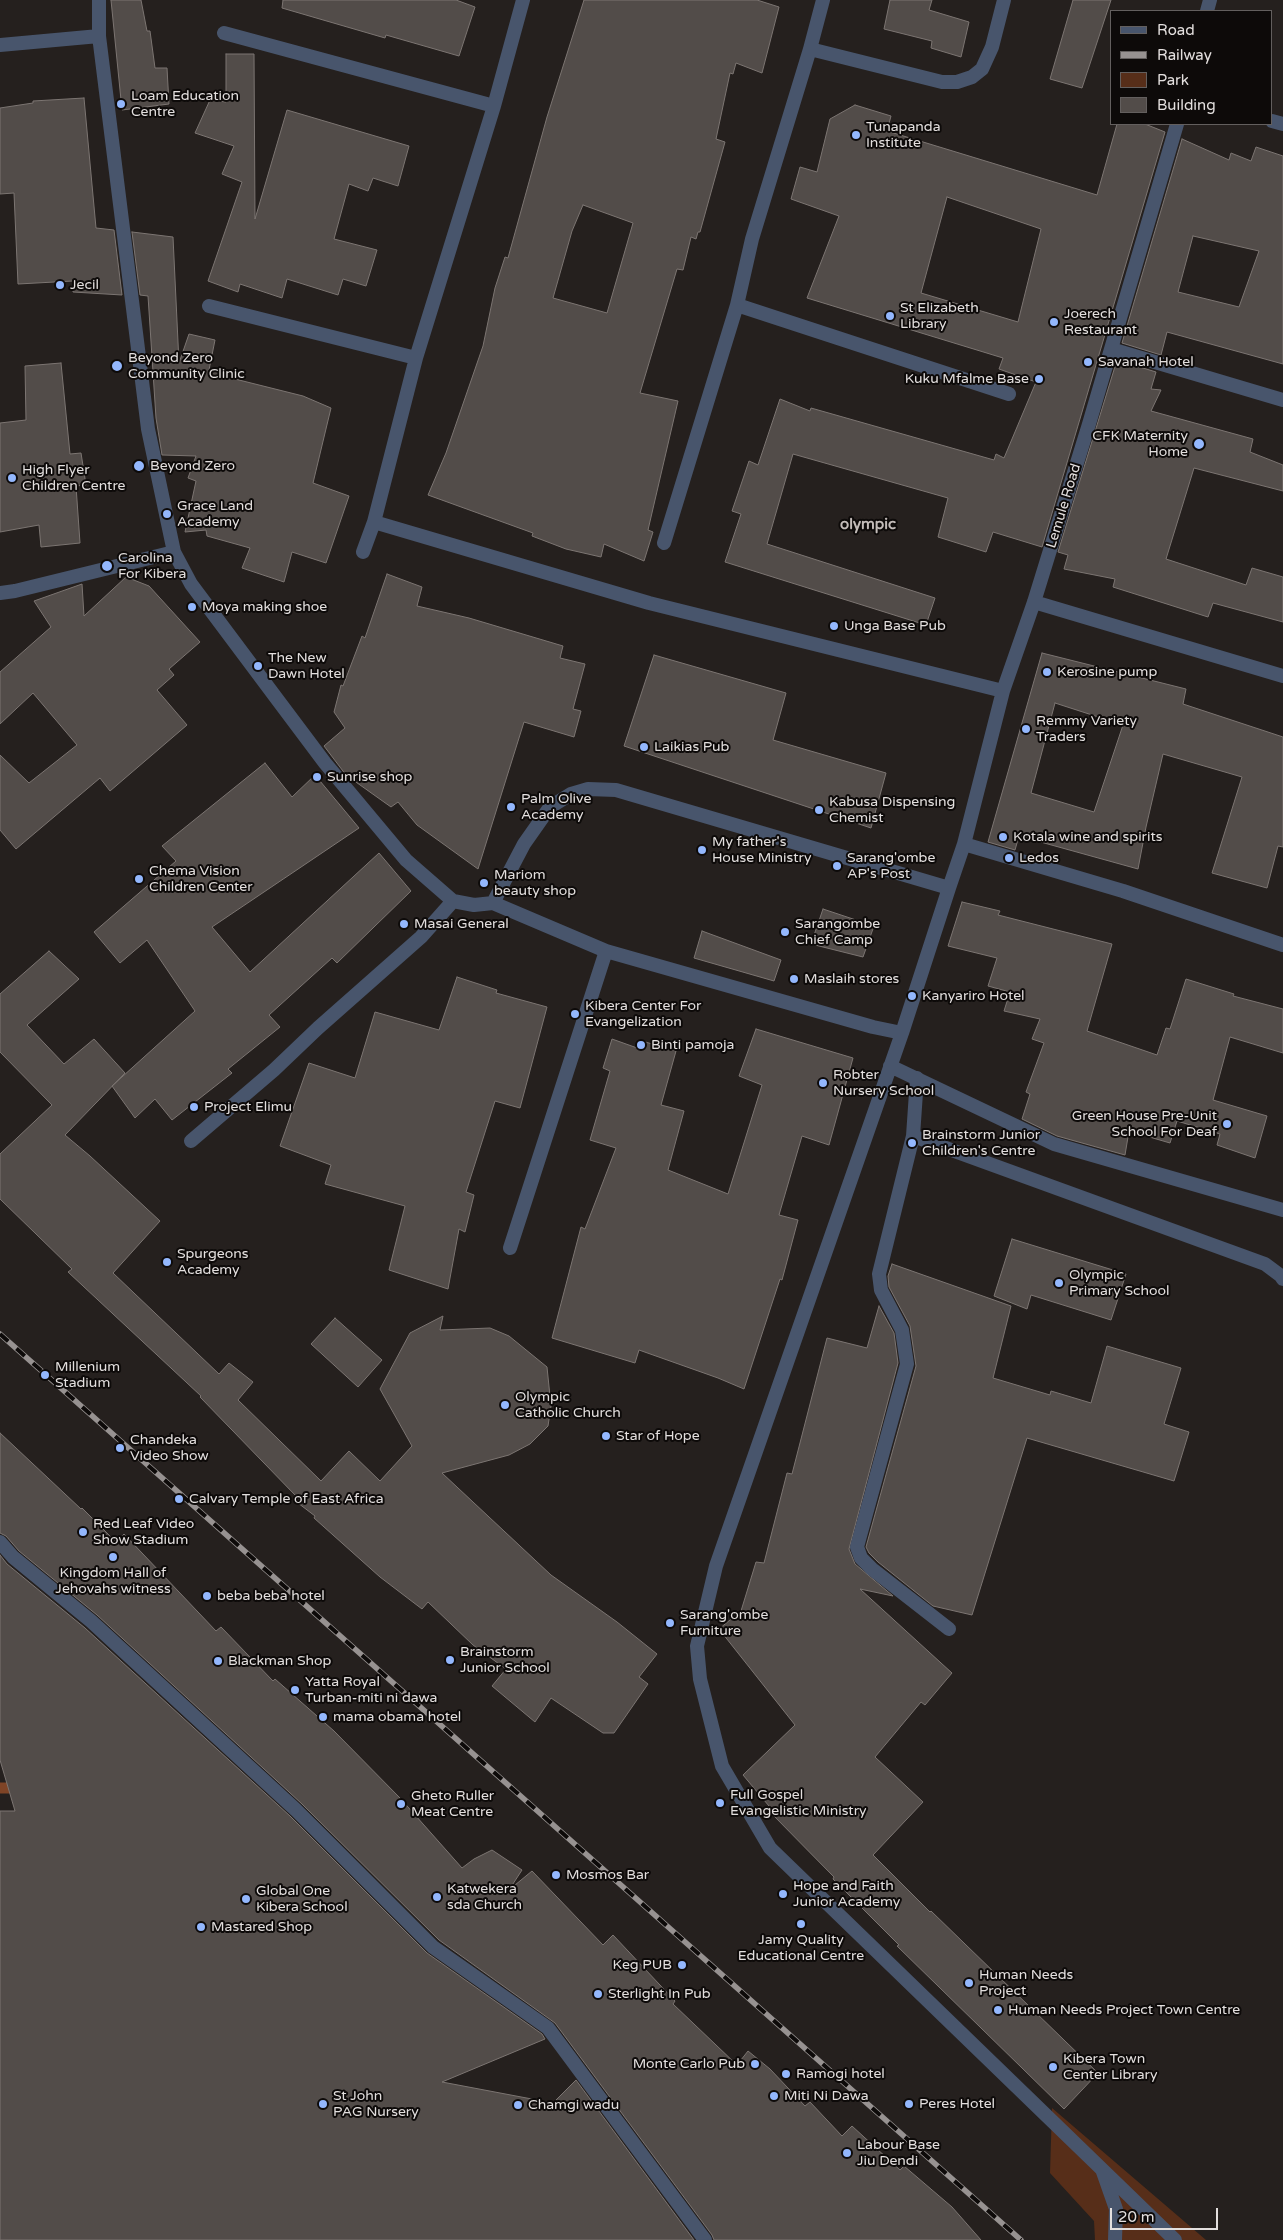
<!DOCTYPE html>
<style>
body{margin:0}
#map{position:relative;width:1283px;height:2240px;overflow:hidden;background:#25201e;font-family:"Varela Round",sans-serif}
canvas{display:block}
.legend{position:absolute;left:1110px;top:10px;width:162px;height:115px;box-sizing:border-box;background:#0d0a09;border:1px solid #635f5e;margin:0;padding:6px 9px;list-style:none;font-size:15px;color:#e3dfde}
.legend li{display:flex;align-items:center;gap:10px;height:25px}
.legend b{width:25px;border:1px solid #635f5e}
.scale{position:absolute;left:1110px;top:2208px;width:108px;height:22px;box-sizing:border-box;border:2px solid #e3dfde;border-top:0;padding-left:6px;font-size:15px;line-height:18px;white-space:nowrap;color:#e3dfde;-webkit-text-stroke:4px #0d0a09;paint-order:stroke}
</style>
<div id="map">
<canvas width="1283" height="2240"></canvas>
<ul class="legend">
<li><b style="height:6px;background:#48556c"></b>Road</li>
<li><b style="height:6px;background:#979291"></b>Railway</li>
<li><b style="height:14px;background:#572e19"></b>Park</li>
<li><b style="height:14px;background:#524c49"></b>Building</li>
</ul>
<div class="scale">20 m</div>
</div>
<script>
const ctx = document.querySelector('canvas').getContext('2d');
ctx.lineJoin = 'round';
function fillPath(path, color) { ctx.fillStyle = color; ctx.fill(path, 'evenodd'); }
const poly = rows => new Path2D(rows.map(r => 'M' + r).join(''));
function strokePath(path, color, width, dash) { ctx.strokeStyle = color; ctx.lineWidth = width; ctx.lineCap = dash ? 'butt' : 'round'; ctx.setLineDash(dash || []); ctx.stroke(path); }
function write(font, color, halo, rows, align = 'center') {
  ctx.font = font + ' "Varela Round",sans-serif'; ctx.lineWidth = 4; ctx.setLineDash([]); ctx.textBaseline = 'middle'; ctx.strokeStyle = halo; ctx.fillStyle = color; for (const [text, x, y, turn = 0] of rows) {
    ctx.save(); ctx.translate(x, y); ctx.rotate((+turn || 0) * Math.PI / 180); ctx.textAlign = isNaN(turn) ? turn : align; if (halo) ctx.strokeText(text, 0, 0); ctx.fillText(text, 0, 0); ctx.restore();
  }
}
fillPath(poly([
 [1052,2108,1206,2240,1095,2240,1094,2221,1050,2173]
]), '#572e19');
strokePath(poly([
 [0,1788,23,1788]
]), '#7f4426', 11);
const building = poly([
 [111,0,141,0,147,31,150,31,155,68,167,68,169,104,122,110,111,0],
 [283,0,456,0,475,7,459,56,386,35,385,38,282,8,283,0],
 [584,0,757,0,779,7,762,73,736,63,733,74,730,73,716,139,725,142,700,232,698,232,696,239,691,237,683,270,677,269,640,393,678,401,648,530,653,532,644,561,604,544,601,557,566,549,532,536,533,533,428,495,446,453,483,346,495,288,505,257,508,258,547,117,584,0],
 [583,205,633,223,607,313,553,298,572,231,583,205],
 [890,0,932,0,929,10,969,22,961,57,931,48,932,41,884,29,890,0],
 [1073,0,1111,0,1082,88,1050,79,1073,0],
 [226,54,254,54,255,219,287,110,409,146,398,186,373,178,368,191,349,184,334,239,377,250,366,286,343,279,338,295,287,279,282,298,240,284,238,292,208,281,242,182,222,174,234,146,195,133,210,100,226,102,226,54],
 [84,98,96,228,114,230,122,295,73,292,73,281,18,284,14,193,0,194,0,108,33,103,33,101,84,98],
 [855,105,891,116,887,131,1097,195,1117,124,1145,124,1165,132,1042,547,993,532,986,552,938,537,948,498,793,454,767,544,935,598,926,625,725,562,741,514,732,511,749,461,758,465,780,399,810,411,811,408,994,460,996,454,1004,458,1036,382,999,369,1003,358,807,298,839,216,791,199,800,167,817,172,830,119,855,105],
 [947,197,1041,229,1018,322,921,293,947,197],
 [1182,139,1229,160,1231,153,1251,161,1256,147,1283,156,1283,364,1167,332,1161,355,1122,343,1182,139],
 [1193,236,1259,251,1239,307,1178,292,1193,236],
 [132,232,173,237,179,363,189,334,215,340,209,370,236,377,235,379,303,396,331,408,313,483,349,496,326,563,292,552,284,582,242,568,250,548,207,536,206,530,185,532,196,481,188,478,196,456,162,455,156,418,148,296,140,295,132,232],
 [1117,360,1156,372,1151,389,1161,390,1151,411,1253,439,1250,452,1283,465,1283,491,1194,468,1166,559,1246,585,1252,568,1283,577,1283,622,1213,603,1208,617,1113,587,1115,579,1064,569,1068,555,1058,552,1117,360],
 [61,363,70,454,81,453,86,485,76,486,80,543,41,547,39,525,0,532,0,423,26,420,25,366,61,363],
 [387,574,422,587,417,606,469,618,563,646,560,658,585,664,573,709,581,711,574,737,524,722,478,869,417,825,398,802,391,807,346,775,324,746,345,728,334,712,341,685,343,686,362,636,365,638,387,574],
 [126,577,149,586,200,642,169,669,174,675,157,690,187,725,110,791,100,778,16,849,0,830,0,755,29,783,77,745,33,693,0,724,0,672,51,627,34,601,82,584,84,616,126,577],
 [1042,653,1186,689,1183,704,1283,737,1283,847,1278,846,1267,888,1212,873,1242,777,1163,754,1146,827,1138,869,1019,836,1015,850,988,842,1042,653],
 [1055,703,1123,725,1094,812,1031,793,1055,703],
 [654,655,786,693,773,740,886,773,871,828,624,746,654,655],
 [265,763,292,797,315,775,359,828,212,927,250,972,379,853,411,891,337,963,332,958,269,1015,280,1027,228,1069,232,1073,172,1120,155,1099,135,1118,112,1086,195,1011,147,940,120,963,94,932,176,861,162,846,265,763],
 [962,902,1000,911,998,915,1112,944,1087,1031,1157,1055,1166,1028,1170,1029,1186,979,1234,994,1233,996,1283,1009,1283,1053,1230,1037,1213,1100,1267,1116,1255,1158,1217,1145,1220,1134,1177,1121,1170,1143,1129,1131,1125,1155,1057,1136,1022,1119,1030,1094,1026,1092,1044,1043,1032,1039,1040,1019,1004,1011,1010,992,988,986,997,958,948,946,962,902],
 [823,909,874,926,863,957,811,944,823,909],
 [702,931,781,960,774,981,694,958,702,931],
 [49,951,79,979,27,1025,64,1064,94,1039,125,1073,65,1135,90,1156,160,1221,113,1273,219,1374,229,1363,253,1382,238,1400,321,1481,349,1451,380,1481,412,1446,380,1389,410,1333,443,1316,440,1330,490,1328,509,1336,547,1367,551,1406,548,1426,530,1444,509,1455,442,1473,551,1575,617,1622,657,1654,639,1677,648,1684,614,1733,603,1733,551,1698,535,1722,492,1686,506,1669,473,1645,428,1602,422,1609,380,1577,314,1518,315,1516,294,1500,297,1498,295,1495,200,1397,201,1396,68,1272,72,1269,0,1199,0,1154,52,1105,0,1052,0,994,49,951],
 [457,977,497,990,496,993,547,1007,520,1108,495,1101,466,1192,474,1195,465,1232,459,1229,448,1289,389,1270,405,1206,325,1184,331,1165,280,1146,309,1063,355,1078,375,1012,439,1030,457,977],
 [756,1029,853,1058,829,1145,802,1136,779,1215,798,1220,782,1280,780,1279,744,1389,718,1378,639,1350,635,1363,552,1338,581,1227,585,1229,616,1148,590,1140,610,1071,603,1068,612,1039,640,1049,642,1041,676,1051,661,1105,684,1111,668,1170,728,1194,762,1085,739,1076,756,1029],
 [1012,1239,1126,1274,1111,1320,1031,1295,1027,1309,994,1296,1012,1239],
 [892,1264,1011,1306,993,1378,1050,1395,1051,1391,1091,1403,1107,1346,1181,1368,1164,1424,1189,1432,1174,1481,1027,1438,972,1615,933,1606,878,1562,869,1553,866,1547,916,1366,910,1326,889,1287,888,1276,892,1264],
 [879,1306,894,1333,898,1363,849,1549,855,1564,893,1596,860,1589,952,1673,925,1705,921,1702,875,1757,923,1802,873,1855,930,1912,931,1911,1098,2073,1064,2109,897,1946,899,1945,833,1879,834,1877,772,1814,774,1812,743,1775,795,1725,719,1629,741,1611,756,1562,764,1563,787,1473,792,1474,827,1338,867,1348,879,1306],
 [335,1318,382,1360,358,1387,311,1344,335,1318],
 [0,1433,81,1509,82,1508,116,1542,124,1534,216,1631,221,1627,273,1681,275,1679,334,1731,400,1798,462,1868,474,1859,492,1850,522,1870,509,1890,532,1871,603,1945,613,1935,675,2001,673,2004,737,2065,748,2051,770,2069,805,2106,810,2102,842,2136,852,2126,900,2170,904,2166,952,2207,981,2240,714,2240,712,2235,555,2023,439,1940,302,1804,97,1615,19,1551,6,1536,0,1533,0,1433],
 [0,1555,7,1564,85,1628,290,1816,427,1953,542,2034,545,2039,442,2082,553,2103,576,2080,694,2240,0,2240,0,1811,15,1811,0,1760,0,1555]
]);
fillPath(building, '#524c49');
strokePath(building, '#7c7572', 1);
strokePath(poly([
 [917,1078,913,1136,879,1274,881,1290,902,1330,907,1364,857,1547,861,1558,872,1569,949,1629],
 [913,1136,1265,1264,1281,1276,1283,1279]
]), '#48556c', 14);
strokePath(poly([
 [99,0,99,36,148,429,174,552,191,584,277,699,325,763,406,860,453,901,474,905,493,903,606,951,873,1027,902,1033,949,888,616,790,588,789,571,794,550,807,524,844,493,903],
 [1207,11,1210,0],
 [224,33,494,106],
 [0,45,99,36],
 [810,49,942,82,957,82,972,77,982,69,992,47,1004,0],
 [1272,121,1283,124],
 [737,305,1009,394],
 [209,306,416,358],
 [1111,349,1283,400],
 [374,522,649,603,1003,691],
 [664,543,737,305,752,239,810,49,823,0],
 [363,552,374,522,416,358,494,106,523,0],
 [0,593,15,591,174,552],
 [1034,602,1283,676],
 [964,844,1123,891,1283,945],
 [949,888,964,844,1003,691,1034,602,1089,424,1177,124],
 [902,1033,716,1566,697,1646,700,1679,722,1766,770,1848,1175,2240],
 [890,1066,1054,1144,1283,1210],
 [191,1141,274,1070,318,1028,421,937,453,901],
 [510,1248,606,951],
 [0,1542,13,1557,91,1621,296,1810,433,1947,548,2028,705,2240],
 [1103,2172,1116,2209,1115,2240]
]), '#48556c', 14);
const rail = poly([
 [0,1334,1021,2240]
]);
strokePath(rail, '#979291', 5.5);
strokePath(rail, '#0d0a09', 4, [11]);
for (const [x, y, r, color] of [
 [121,104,5,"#93b7fd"],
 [856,135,5,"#93b7fd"],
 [60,285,5,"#93b7fd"],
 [890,316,5,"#93b7fd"],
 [1054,322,5,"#93b7fd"],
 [1088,362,5,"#93b7fd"],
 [117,366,6,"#93b7fd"],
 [1039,379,5,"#93b7fd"],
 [1199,444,6,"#93b7fd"],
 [139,466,6,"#93b7fd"],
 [12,478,5,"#93b7fd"],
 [167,514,5,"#93b7fd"],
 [107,566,6,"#93b7fd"],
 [192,607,5,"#93b7fd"],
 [834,626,5,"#93b7fd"],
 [258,666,5,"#93b7fd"],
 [1047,672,5,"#93b7fd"],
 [1026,729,5,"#93b7fd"],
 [644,747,5,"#93b7fd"],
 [317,777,5,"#93b7fd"],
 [511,807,5,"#93b7fd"],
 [819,810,5,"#93b7fd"],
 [1003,837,5,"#93b7fd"],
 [702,850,5,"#93b7fd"],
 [1009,858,5,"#93b7fd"],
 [837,866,5,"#93b7fd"],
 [139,879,5,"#93b7fd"],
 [484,883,5,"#93b7fd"],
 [404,924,5,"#93b7fd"],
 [785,932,5,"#93b7fd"],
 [794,979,5,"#93b7fd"],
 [912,996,5,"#93b7fd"],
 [575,1014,5,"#93b7fd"],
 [641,1045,5,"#93b7fd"],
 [823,1083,5,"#93b7fd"],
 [194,1107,5,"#93b7fd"],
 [1227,1124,5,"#93b7fd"],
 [912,1143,5,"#93b7fd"],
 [167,1262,5,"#93b7fd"],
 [1059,1283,5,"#93b7fd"],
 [45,1375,5,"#93b7fd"],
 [505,1405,5,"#93b7fd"],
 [606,1436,5,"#93b7fd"],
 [120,1448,5,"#93b7fd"],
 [179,1499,5,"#93b7fd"],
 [83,1532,5,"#93b7fd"],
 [113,1557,5,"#93b7fd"],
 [207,1596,5,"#93b7fd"],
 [670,1623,5,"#93b7fd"],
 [450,1660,5,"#93b7fd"],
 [218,1661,5,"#93b7fd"],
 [295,1690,5,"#93b7fd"],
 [323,1717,5,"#93b7fd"],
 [720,1803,5,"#93b7fd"],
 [401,1804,5,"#93b7fd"],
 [556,1875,5,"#93b7fd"],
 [783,1894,5,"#93b7fd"],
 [437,1897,5,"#93b7fd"],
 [246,1899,5,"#93b7fd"],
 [801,1924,5,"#93b7fd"],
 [201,1927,5,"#93b7fd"],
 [682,1965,5,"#93b7fd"],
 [969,1983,5,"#93b7fd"],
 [598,1994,5,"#93b7fd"],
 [998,2010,5,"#93b7fd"],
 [755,2064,5,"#93b7fd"],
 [1053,2067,5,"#93b7fd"],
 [786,2074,5,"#93b7fd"],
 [774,2096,5,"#93b7fd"],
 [323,2104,5,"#93b7fd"],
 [909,2104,5,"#93b7fd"],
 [518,2105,5,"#93b7fd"],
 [847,2153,5,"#93b7fd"]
]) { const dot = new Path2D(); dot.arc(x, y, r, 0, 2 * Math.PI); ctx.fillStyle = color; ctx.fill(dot); strokePath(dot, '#0d0a09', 2); }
write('14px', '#e3dfde', '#0d0a09', [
 ["Loam Education",131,96],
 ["Centre",131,112],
 ["Tunapanda",866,127],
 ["Institute",866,143],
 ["Jecil",70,285],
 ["St Elizabeth",900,308],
 ["Library",900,324],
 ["Joerech",1064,314],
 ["Restaurant",1064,330],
 ["Beyond Zero",128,358],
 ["Community Clinic",128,374],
 ["Savanah Hotel",1098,362],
 ["Kuku Mfalme Base",1029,379,"right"],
 ["CFK Maternity",1188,436,"right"],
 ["Home",1188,452,"right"],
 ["Beyond Zero",150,466],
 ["High Flyer",22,470],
 ["Children Centre",22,486],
 ["Grace Land",177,506],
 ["Academy",177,522],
 ["Carolina",118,558],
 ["For Kibera",118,574],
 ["Moya making shoe",202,607],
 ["Unga Base Pub",844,626],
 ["The New",268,658],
 ["Dawn Hotel",268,674],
 ["Kerosine pump",1057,672],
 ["Remmy Variety",1036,721],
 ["Traders",1036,737],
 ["Laikias Pub",654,747],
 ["Sunrise shop",327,777],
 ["Palm Olive",521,799],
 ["Academy",521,815],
 ["Kabusa Dispensing",829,802],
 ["Chemist",829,818],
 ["Kotala wine and spirits",1013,837],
 ["My father's",712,842],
 ["House Ministry",712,858],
 ["Sarang'ombe",847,858],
 ["AP's Post",847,874],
 ["Ledos",1019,858],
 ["Chema Vision",149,871],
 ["Children Center",149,887],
 ["Mariom",494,875],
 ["beauty shop",494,891],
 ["Masai General",414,924],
 ["Sarangombe",795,924],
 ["Chief Camp",795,940],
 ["Maslaih stores",804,979],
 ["Kanyariro Hotel",922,996],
 ["Kibera Center For",585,1006],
 ["Evangelization",585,1022],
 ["Binti pamoja",651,1045],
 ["Robter",833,1075],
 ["Nursery School",833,1091],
 ["Project Elimu",204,1107],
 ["Green House Pre-Unit",1217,1116,"right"],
 ["School For Deaf",1217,1132,"right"],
 ["Brainstorm Junior",922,1135],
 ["Children's Centre",922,1151],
 ["Spurgeons",177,1254],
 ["Academy",177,1270],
 ["Olympic",1069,1275],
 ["Primary School",1069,1291],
 ["Millenium",55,1367],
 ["Stadium",55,1383],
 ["Olympic",515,1397],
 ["Catholic Church",515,1413],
 ["Star of Hope",616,1436],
 ["Chandeka",130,1440],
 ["Video Show",130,1456],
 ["Calvary Temple of East Africa",189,1499],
 ["Red Leaf Video",93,1524],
 ["Show Stadium",93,1540],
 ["Kingdom Hall of",113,1573,"center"],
 ["Jehovahs witness",113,1589,"center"],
 ["beba beba hotel",217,1596],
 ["Sarang'ombe",680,1615],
 ["Furniture",680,1631],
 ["Brainstorm",460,1652],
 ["Junior School",460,1668],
 ["Blackman Shop",228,1661],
 ["Yatta Royal",305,1682],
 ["Turban-miti ni dawa",305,1698],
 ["mama obama hotel",333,1717],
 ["Full Gospel",730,1795],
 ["Evangelistic Ministry",730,1811],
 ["Gheto Ruller",411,1796],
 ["Meat Centre",411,1812],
 ["Mosmos Bar",566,1875],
 ["Hope and Faith",793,1886],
 ["Junior Academy",793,1902],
 ["Katwekera",447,1889],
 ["sda Church",447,1905],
 ["Global One",256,1891],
 ["Kibera School",256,1907],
 ["Mastared Shop",211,1927],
 ["Jamy Quality",801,1940,"center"],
 ["Educational Centre",801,1956,"center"],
 ["Keg PUB",672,1965,"right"],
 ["Human Needs",979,1975],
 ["Project",979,1991],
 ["Sterlight In Pub",608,1994],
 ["Human Needs Project Town Centre",1008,2010],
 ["Kibera Town",1063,2059],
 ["Center Library",1063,2075],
 ["Monte Carlo Pub",745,2064,"right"],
 ["Ramogi hotel",796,2074],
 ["St John",333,2096],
 ["PAG Nursery",333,2112],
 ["Miti Ni Dawa",784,2096],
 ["Peres Hotel",919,2104],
 ["Chamgi wadu",528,2105],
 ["Labour Base",857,2145],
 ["Jiu Dendi",857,2161]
], 'left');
write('14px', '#e3dfde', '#0d0a09', [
 ["Lemule Road",1064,506,-73]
]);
write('bold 15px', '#c3bcb9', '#0d0a09', [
 ["olympic",868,525]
]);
</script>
